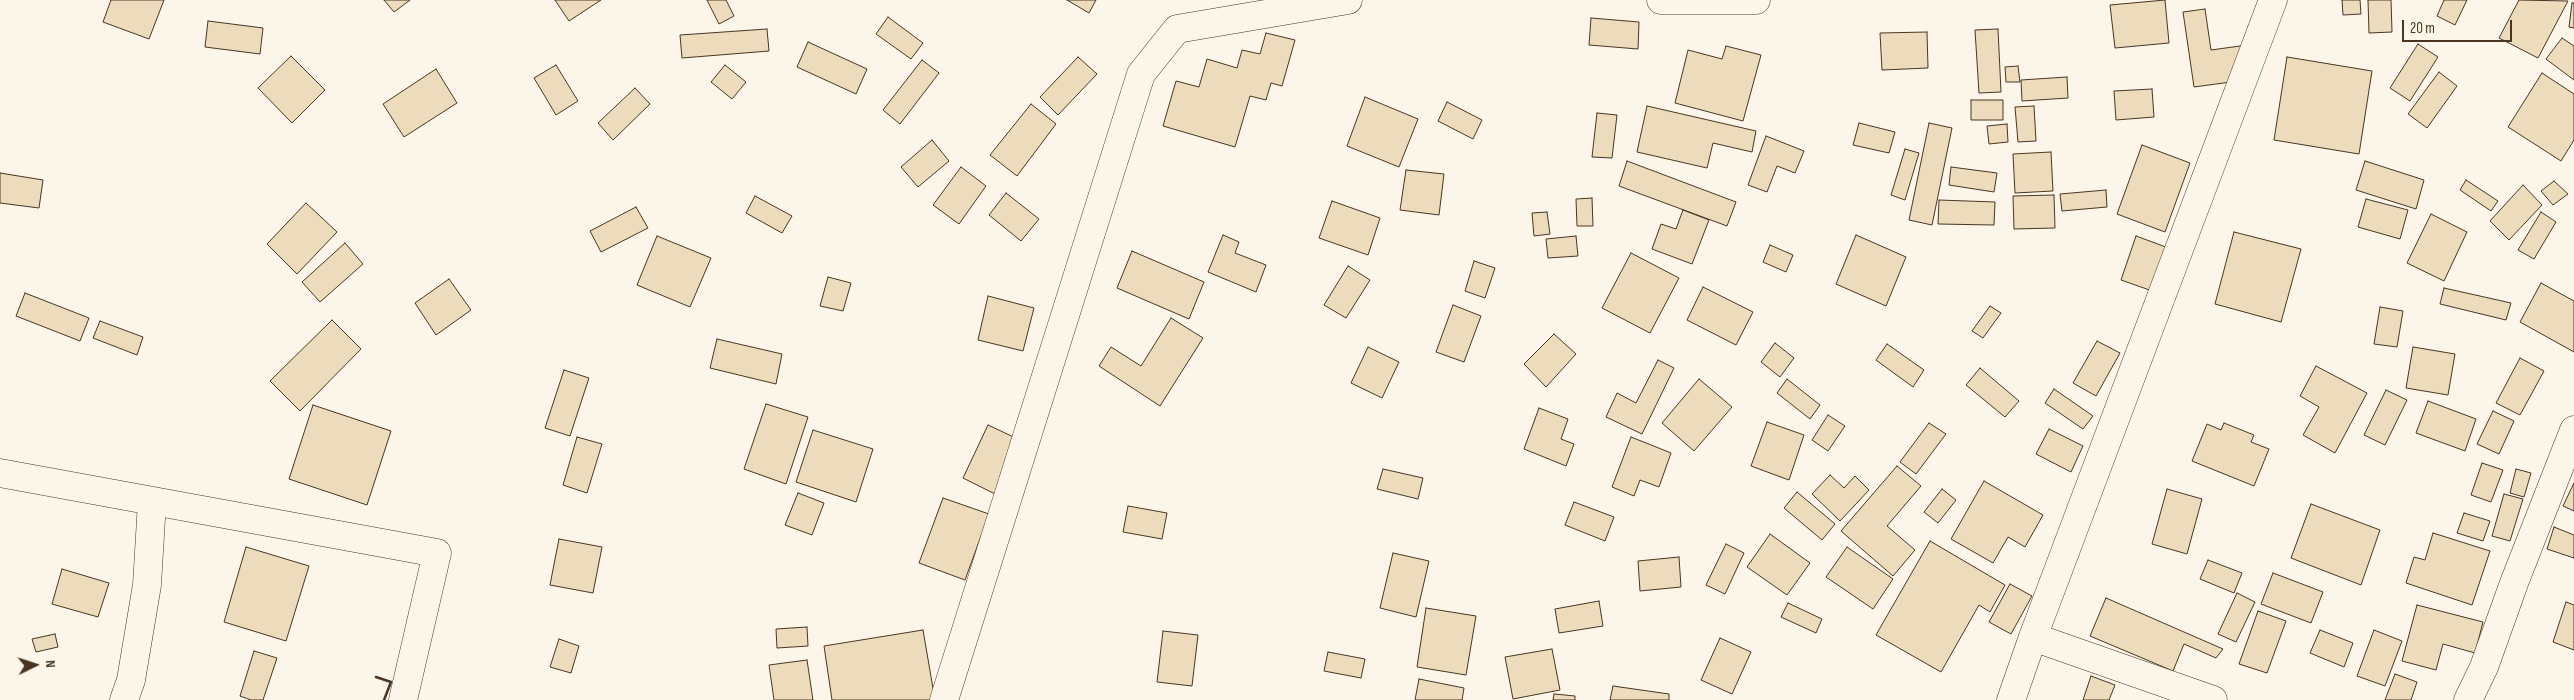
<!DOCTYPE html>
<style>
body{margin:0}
#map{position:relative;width:2574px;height:700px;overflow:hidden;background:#fbf6e9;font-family:"Sofia Sans Condensed",sans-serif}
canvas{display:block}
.north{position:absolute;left:10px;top:640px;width:50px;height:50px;-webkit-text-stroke:4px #fbf6e9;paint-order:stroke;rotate:86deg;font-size:14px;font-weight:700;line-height:20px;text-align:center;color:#4a3520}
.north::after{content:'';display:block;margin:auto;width:18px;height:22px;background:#4a3520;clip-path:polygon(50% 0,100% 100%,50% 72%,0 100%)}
.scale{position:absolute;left:2402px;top:20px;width:110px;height:22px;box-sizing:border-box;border:2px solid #4a3520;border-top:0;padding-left:6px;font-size:15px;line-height:18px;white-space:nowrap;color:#4a3520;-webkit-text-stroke:4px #fbf6e9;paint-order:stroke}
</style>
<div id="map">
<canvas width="2574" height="700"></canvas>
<div class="north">N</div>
<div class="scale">20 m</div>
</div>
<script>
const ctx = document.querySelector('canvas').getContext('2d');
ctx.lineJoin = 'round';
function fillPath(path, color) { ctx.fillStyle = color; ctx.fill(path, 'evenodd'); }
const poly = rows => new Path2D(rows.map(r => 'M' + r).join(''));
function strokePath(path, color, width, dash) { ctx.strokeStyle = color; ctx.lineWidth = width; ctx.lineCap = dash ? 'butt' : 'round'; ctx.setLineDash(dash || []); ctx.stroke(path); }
const building = poly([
 [111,0,164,0,149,39,103,22,111,0],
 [384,0,410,0,394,12,384,0],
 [555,0,601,0,569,21,555,0],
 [707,0,726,0,734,16,719,24,707,0],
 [1067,0,1096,0,1089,13,1067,0],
 [2165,0,2169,43,2115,48,2110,5,2165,0],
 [2342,0,2360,0,2361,14,2343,15,2342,0],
 [2368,0,2391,0,2392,32,2369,33,2368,0],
 [2444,0,2467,0,2455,25,2437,16,2444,0],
 [2519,0,2568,1,2538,58,2499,38,2519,0],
 [2572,3,2574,3,2574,28,2569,27,2572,3],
 [2205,9,2211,50,2247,45,2231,82,2194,87,2183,12,2205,9],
 [888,17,923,43,911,59,876,34,888,17],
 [1591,18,1639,22,1638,49,1589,45,1591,18],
 [208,21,263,28,260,54,205,47,208,21],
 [767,29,769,51,682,58,680,35,767,29],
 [1998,29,2001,92,1979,93,1975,30,1998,29],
 [1927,32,1928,68,1882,70,1880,33,1927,32],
 [1266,33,1295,40,1282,86,1271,83,1266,100,1250,96,1235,147,1163,126,1176,81,1199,87,1207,59,1237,68,1242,50,1260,54,1266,33],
 [2562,38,2574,46,2574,80,2546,59,2562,38],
 [808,42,867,69,856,94,797,67,808,42],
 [2418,44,2438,57,2410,101,2390,88,2418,44],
 [1726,46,1761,55,1743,121,1675,103,1688,50,1722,59,1726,46],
 [291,56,325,90,292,123,258,88,291,56],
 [1078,57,1097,74,1058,115,1040,97,1078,57],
 [2287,57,2372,71,2359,154,2274,140,2287,57],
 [922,60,939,73,900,124,883,110,922,60],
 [556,65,578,101,556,115,534,78,556,65],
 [725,65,746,82,732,99,711,82,725,65],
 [2018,66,2020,82,2006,82,2005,67,2018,66],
 [436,69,457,103,404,137,383,104,436,69],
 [2439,72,2457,86,2427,128,2408,114,2439,72],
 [2542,73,2574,94,2574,140,2561,161,2508,127,2542,73],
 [2067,77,2068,98,2022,101,2021,80,2067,77],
 [635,88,650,104,613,140,598,123,635,88],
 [2152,89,2154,117,2116,120,2114,91,2152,89],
 [1365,97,1418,119,1399,167,1347,146,1365,97],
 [1971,100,2003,100,2003,120,1971,120,1971,100],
 [1447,102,1482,120,1473,139,1438,121,1447,102],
 [1031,104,1056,124,1017,176,990,155,1031,104],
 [1647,106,1756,131,1752,152,1713,143,1707,168,1637,152,1647,106],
 [2034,106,2036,141,2018,142,2015,107,2034,106],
 [1597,113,1617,115,1612,158,1592,157,1597,113],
 [1859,123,1895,132,1889,153,1853,145,1859,123],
 [1929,123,1952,128,1932,225,1909,220,1929,123],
 [2007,124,2008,142,1989,144,1987,126,2007,124],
 [1766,136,1804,151,1795,173,1777,166,1767,192,1748,185,1766,136],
 [932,140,949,161,918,187,901,167,932,140],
 [2142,145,2190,163,2165,232,2117,214,2142,145],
 [1905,149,1919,153,1905,200,1891,195,1905,149],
 [2051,152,2053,191,2015,193,2013,154,2051,152],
 [1627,161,1736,202,1727,226,1619,186,1627,161],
 [2365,161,2424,180,2416,209,2356,190,2365,161],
 [961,167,986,186,959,224,933,205,961,167],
 [1951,167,1997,173,1994,192,1949,185,1951,167],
 [1406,170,1444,174,1439,215,1400,210,1406,170],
 [0,173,43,180,39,208,0,203,0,173],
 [2466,180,2498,201,2491,211,2460,190,2466,180],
 [2554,181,2568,194,2553,205,2541,191,2554,181],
 [2523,185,2542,205,2509,240,2490,221,2523,185],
 [2106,190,2107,207,2062,211,2060,194,2106,190],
 [1006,193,1039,219,1021,241,989,215,1006,193],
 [2054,195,2055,228,2014,229,2013,196,2054,195],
 [755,196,792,216,782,233,746,213,755,196],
 [1592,198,1593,226,1577,226,1576,199,1592,198],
 [2366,199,2408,210,2400,239,2358,227,2366,199],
 [1939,200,1995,202,1994,225,1938,224,1939,200],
 [1332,201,1380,218,1368,255,1319,238,1332,201],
 [306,203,337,232,297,274,267,244,306,203],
 [636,207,648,228,601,252,590,231,636,207],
 [1683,210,1709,220,1692,264,1652,249,1661,224,1676,229,1683,210],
 [1547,212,1550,234,1534,236,1532,213,1547,212],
 [2541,212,2556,222,2534,259,2518,250,2541,212],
 [2431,214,2467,232,2444,281,2407,263,2431,214],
 [2234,232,2301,249,2281,322,2215,304,2234,232],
 [1223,235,1239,242,1235,253,1266,265,1256,292,1208,272,1223,235],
 [1856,235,1906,257,1886,306,1836,284,1856,235],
 [657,236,711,258,690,307,637,285,657,236],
 [1576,236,1578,256,1548,258,1546,239,1576,236],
 [2136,236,2174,250,2158,293,2121,280,2136,236],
 [345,243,363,264,320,302,302,282,345,243],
 [1770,245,1793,255,1786,272,1763,262,1770,245],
 [1132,251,1204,282,1189,319,1117,288,1132,251],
 [1631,253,1679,278,1650,333,1602,308,1631,253],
 [1474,261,1495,268,1485,298,1465,291,1474,261],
 [1348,266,1370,280,1346,318,1324,305,1348,266],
 [828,277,851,283,843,311,820,306,828,277],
 [449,279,471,310,436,335,415,303,449,279],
 [2541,283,2574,301,2574,352,2520,322,2541,283],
 [1703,287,1753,312,1736,345,1687,320,1703,287],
 [2444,288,2511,303,2506,320,2440,304,2444,288],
 [25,293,89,318,80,341,16,316,25,293],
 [988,296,1034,308,1023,351,978,340,988,296],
 [1453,305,1481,316,1464,362,1436,352,1453,305],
 [1990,306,2001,313,1983,338,1972,331,1990,306],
 [2380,307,2403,311,2397,347,2374,344,2380,307],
 [1171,318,1203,338,1160,406,1099,366,1111,347,1141,366,1171,318],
 [332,320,361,349,300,411,270,381,332,320],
 [100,321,143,337,137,355,93,338,100,321],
 [1554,334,1576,354,1546,387,1524,364,1554,334],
 [717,339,782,354,776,384,710,368,717,339],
 [2097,341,2120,353,2096,396,2073,383,2097,341],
 [1775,343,1794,358,1780,377,1761,362,1775,343],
 [1887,344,1924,370,1913,387,1876,360,1887,344],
 [1368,347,1399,362,1382,398,1351,383,1368,347],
 [2413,347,2455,354,2448,395,2406,388,2413,347],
 [2520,358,2544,371,2520,415,2496,403,2520,358],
 [1658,360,1674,368,1642,434,1606,417,1617,393,1636,403,1658,360],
 [2316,366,2367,393,2335,453,2303,435,2319,407,2300,396,2316,366],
 [1980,368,2019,401,2005,417,1966,385,1980,368],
 [564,370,589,378,570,436,545,428,564,370],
 [1699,379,1732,407,1694,451,1662,423,1699,379],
 [1787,379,1820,405,1810,419,1777,393,1787,379],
 [2054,389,2093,416,2083,429,2045,403,2054,389],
 [2386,390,2407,400,2385,445,2364,435,2386,390],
 [2428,401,2476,419,2465,451,2416,433,2428,401],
 [766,404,808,417,786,484,744,469,766,404],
 [313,405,391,431,367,505,289,479,313,405],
 [1539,408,1568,419,1561,439,1574,444,1566,466,1524,449,1539,408],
 [2493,411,2514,421,2499,454,2477,444,2493,411],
 [1828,415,1845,426,1828,451,1812,440,1828,415],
 [1767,422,1804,435,1789,480,1751,466,1767,422],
 [1929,423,1946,434,1916,474,1900,462,1929,423],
 [2224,423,2254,435,2251,442,2269,449,2254,486,2192,461,2207,424,2221,430,2224,423],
 [988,425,1020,440,995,494,963,478,988,425],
 [2049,429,2083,446,2071,472,2036,454,2049,429],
 [813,430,873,449,856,502,796,482,813,430],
 [577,437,602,444,587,493,563,485,577,437],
 [1631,437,1671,453,1659,487,1640,480,1634,496,1612,487,1631,437],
 [2482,463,2503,470,2491,502,2471,495,2482,463],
 [1897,466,1921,486,1887,526,1915,550,1893,576,1841,531,1897,466],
 [1383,469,1423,478,1418,499,1377,489,1383,469],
 [2516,469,2531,473,2524,497,2510,493,2516,469],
 [1830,475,1844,488,1855,476,1869,490,1840,521,1812,494,1830,475],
 [1984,481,2043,515,2025,547,2008,537,1993,563,1951,539,1984,481],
 [2574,483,2574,511,2563,506,2574,483],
 [1942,489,1956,500,1938,523,1924,512,1942,489],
 [2167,489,2202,499,2187,554,2152,544,2167,489],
 [1797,492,1835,524,1822,540,1784,508,1797,492],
 [798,493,824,503,812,535,785,525,798,493],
 [2504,494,2523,499,2510,541,2492,536,2504,494],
 [943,498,989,514,965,580,919,563,943,498],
 [1574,502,1614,517,1605,541,1565,525,1574,502],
 [2311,504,2380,530,2361,585,2291,558,2311,504],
 [1128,506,1167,513,1162,539,1123,532,1128,506],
 [2464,513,2490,521,2483,541,2457,533,2464,513],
 [2554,527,2574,535,2574,558,2547,549,2554,527],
 [2433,533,2490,551,2472,605,2406,583,2414,557,2425,560,2433,533],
 [1770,534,1810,563,1787,595,1747,567,1770,534],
 [559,539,602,547,593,593,550,585,559,539],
 [1930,541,2005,585,1990,612,1979,605,1941,672,1876,635,1930,541],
 [1726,544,1744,553,1725,594,1706,585,1726,544],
 [246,547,309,566,286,641,224,622,246,547],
 [1847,547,1893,579,1873,609,1826,577,1847,547],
 [1393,553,1429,561,1416,617,1380,608,1393,553],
 [1679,557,1681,587,1640,591,1638,561,1679,557],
 [2208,560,2242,573,2234,593,2200,579,2208,560],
 [62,569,109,583,98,617,52,604,62,569],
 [2273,573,2323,592,2311,623,2261,604,2273,573],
 [2010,584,2032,596,2011,634,1989,622,2010,584],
 [2237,593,2255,602,2236,642,2218,634,2237,593],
 [2106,598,2223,649,2216,658,2184,644,2173,671,2090,636,2106,598],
 [1599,601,1603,626,1559,633,1555,609,1599,601],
 [2566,602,2574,605,2574,650,2553,642,2566,602],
 [1788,603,1822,619,1816,633,1781,617,1788,603],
 [2417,605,2483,622,2475,653,2443,644,2436,670,2402,661,2417,605],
 [1426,608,1476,616,1466,675,1417,667,1426,608],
 [2258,611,2286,621,2267,673,2239,664,2258,611],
 [807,627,808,646,777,648,776,629,807,627],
 [923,630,935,700,832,700,824,646,923,630],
 [2320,630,2353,643,2344,667,2310,653,2320,630],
 [2374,630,2402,641,2385,686,2357,676,2374,630],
 [1163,631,1198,635,1192,686,1157,682,1163,631],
 [55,634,58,647,36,652,32,639,55,634],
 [1720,638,1751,652,1732,694,1701,680,1720,638],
 [559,639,579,646,571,673,550,667,559,639],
 [1552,649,1560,690,1513,699,1505,657,1552,649],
 [254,651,277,658,263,700,251,700,240,696,254,651],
 [1328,652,1365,659,1361,678,1324,671,1328,652],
 [807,660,813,700,774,700,769,665,807,660],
 [2395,674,2417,682,2411,700,2385,700,2395,674],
 [2091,676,2115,685,2109,700,2083,700,2091,676],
 [1419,679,1464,688,1462,700,1415,700,1419,679],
 [1613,686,1669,694,1669,700,1610,700,1613,686],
 [1554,694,1575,696,1575,700,1553,700,1554,694]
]);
fillPath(building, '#ecdcbc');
strokePath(building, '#4a3520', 1);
const street = poly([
 [1661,0,1756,0],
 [0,473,437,553,403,700],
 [2033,637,2213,700],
 [124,700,131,680,147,585,152,502],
 [944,700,1141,74,1177,29,1348,0],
 [2011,700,2033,637,2273,0],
 [2468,700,2484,667,2514,583,2574,430]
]);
strokePath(street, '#4a3520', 29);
strokePath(street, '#fbf6e9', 28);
strokePath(poly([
 [376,677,391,682,384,700]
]), '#4a3520', 2.5);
</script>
